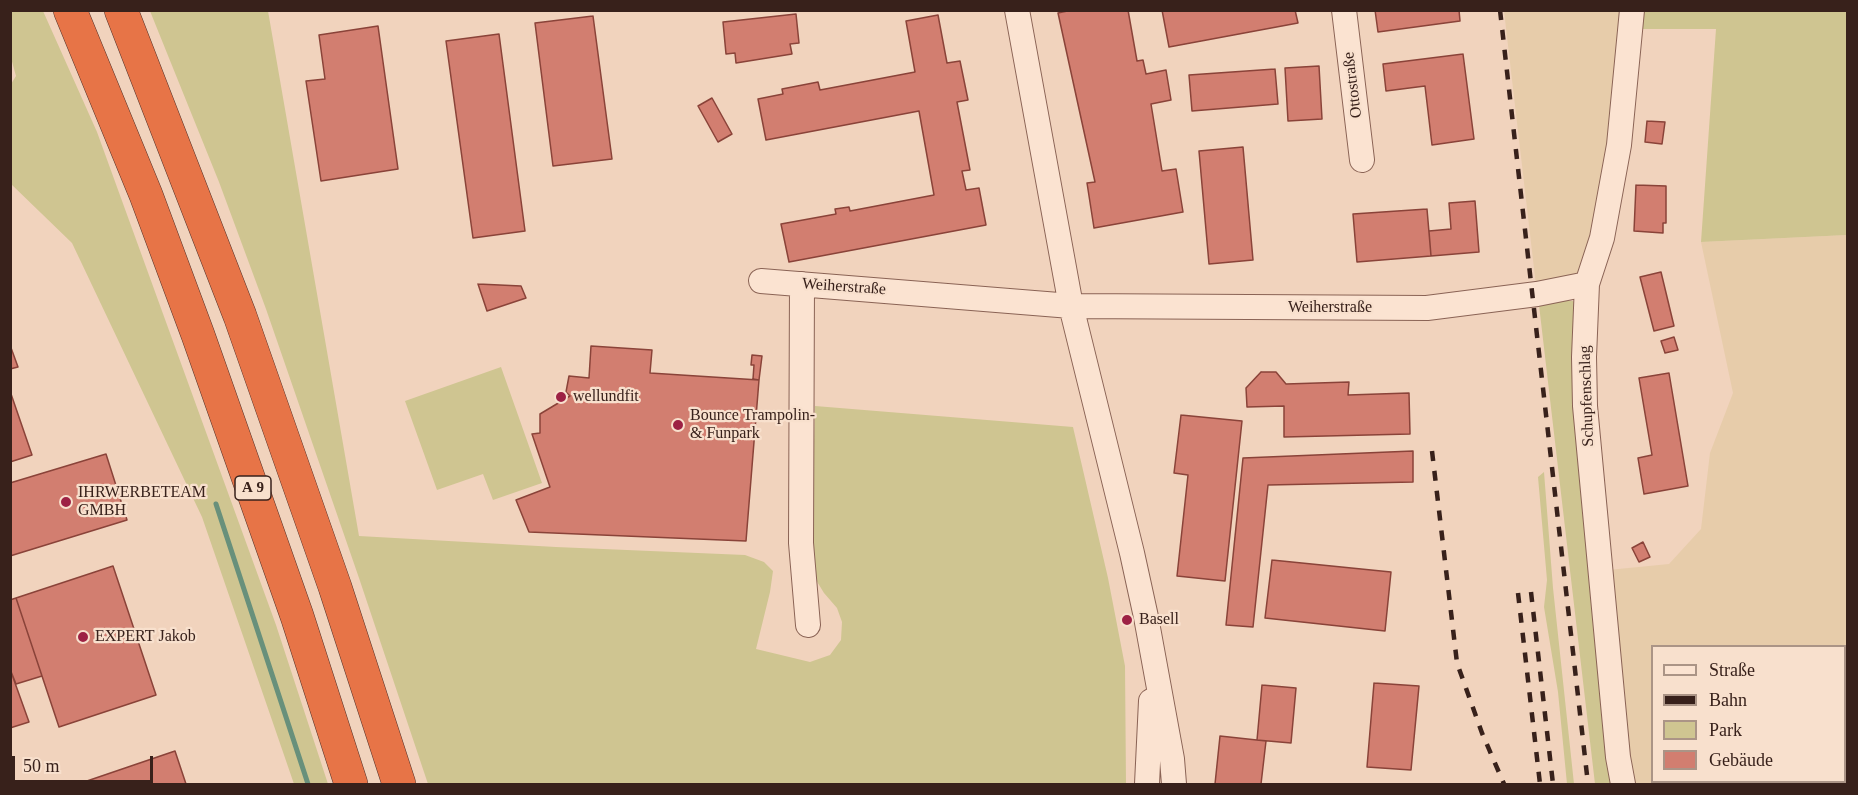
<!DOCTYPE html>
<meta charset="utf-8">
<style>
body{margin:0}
#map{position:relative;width:1858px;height:795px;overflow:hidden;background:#f1d3bd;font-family:Georgia,serif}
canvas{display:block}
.frame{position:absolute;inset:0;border:12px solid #38211b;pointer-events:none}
.legend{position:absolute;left:1651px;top:645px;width:195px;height:138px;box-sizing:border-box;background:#f8e0cd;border:2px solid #ab9486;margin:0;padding:8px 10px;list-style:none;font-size:18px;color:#38211b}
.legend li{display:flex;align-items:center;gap:12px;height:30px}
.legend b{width:30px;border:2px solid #ab9486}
.scale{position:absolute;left:12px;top:756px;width:141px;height:27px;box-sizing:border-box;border:3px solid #38211b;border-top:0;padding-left:8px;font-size:18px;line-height:21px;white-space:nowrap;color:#38211b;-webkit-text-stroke:4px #f8e0cd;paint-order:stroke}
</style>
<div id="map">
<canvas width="1858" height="795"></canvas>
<div class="frame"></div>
<ul class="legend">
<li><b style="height:8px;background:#fbe3d1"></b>Straße</li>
<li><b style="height:8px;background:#38211b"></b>Bahn</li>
<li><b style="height:16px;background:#cfc591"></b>Park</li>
<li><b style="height:16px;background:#d27e70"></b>Gebäude</li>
</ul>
<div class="scale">50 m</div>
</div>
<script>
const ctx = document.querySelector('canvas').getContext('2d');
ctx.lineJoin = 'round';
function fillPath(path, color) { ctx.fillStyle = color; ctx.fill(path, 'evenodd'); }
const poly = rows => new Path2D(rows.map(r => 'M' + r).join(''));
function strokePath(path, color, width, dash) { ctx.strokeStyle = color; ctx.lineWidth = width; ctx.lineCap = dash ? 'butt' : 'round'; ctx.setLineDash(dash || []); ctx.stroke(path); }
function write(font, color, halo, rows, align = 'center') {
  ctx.font = font + ' Georgia,serif'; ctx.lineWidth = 4.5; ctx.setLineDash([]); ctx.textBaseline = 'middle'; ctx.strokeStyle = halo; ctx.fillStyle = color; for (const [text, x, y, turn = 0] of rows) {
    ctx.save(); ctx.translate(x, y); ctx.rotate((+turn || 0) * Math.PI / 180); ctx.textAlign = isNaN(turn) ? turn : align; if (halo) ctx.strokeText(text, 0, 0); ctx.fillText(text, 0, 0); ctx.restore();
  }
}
fillPath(poly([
 [1504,11,1632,11,1587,284,1537,294],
 [1847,235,1847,784,1631,784,1608,570,1669,564,1701,529,1710,453,1733,393,1701,242],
 [1652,646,1844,646,1844,782,1652,782]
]), '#e7ccaa');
fillPath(poly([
 [10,11,43,11,97,132,276,625,328,784,294,784,202,517,72,243,11,184,11,84,16,76,11,58],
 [150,11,268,11,359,536,556,547,745,555,764,562,773,571,770,592,756,649,810,662,830,655,841,640,842,622,837,608,824,593,813,575,811,547,815,406,1073,427,1108,578,1125,666,1126,784,428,784,359,578,266,309,219,182],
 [1632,11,1847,11,1847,235,1701,242,1716,29,1630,29],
 [1557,301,1573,301,1578,309,1614,784,1595,784,1539,305],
 [501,367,542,483,493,500,483,474,437,490,405,401],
 [1544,472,1553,588,1574,784,1567,784,1558,692,1544,607,1547,580,1538,477]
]), '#cfc591');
strokePath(poly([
 [216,504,308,784]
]), '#68907b', 5);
const building = poly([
 [1072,10,1128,10,1137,61,1143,60,1146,74,1166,70,1171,100,1151,104,1162,171,1176,169,1183,212,1094,228,1087,183,1095,182,1058,13,1072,10],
 [1162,10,1295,10,1298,23,1169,47,1162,10],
 [1375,10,1459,10,1460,21,1378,32,1375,10],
 [796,14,799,43,790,44,792,54,736,63,735,53,726,54,723,22,796,14],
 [938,15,947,63,960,61,968,100,957,102,970,170,962,171,966,190,979,188,986,225,789,262,781,224,836,214,835,209,849,207,850,211,934,195,919,111,766,140,758,99,783,94,782,89,818,82,820,90,915,72,906,21,938,15],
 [593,16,612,159,553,166,535,23,593,16],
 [378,26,398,169,321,181,306,81,325,79,319,35,378,26],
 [499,34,525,231,473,238,446,41,499,34],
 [1463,54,1474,139,1432,145,1425,86,1386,91,1383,64,1463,54],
 [1319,66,1322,119,1288,121,1285,68,1319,66],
 [1275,69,1278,104,1192,111,1189,75,1275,69],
 [712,98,732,134,718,142,698,106,712,98],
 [1647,121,1665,122,1662,144,1645,142,1647,121],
 [1243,147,1253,260,1209,264,1199,151,1243,147],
 [1636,185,1666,186,1666,223,1663,223,1663,233,1634,231,1636,185],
 [1475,201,1479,252,1431,256,1429,231,1451,229,1449,203,1475,201],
 [1427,209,1431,256,1357,262,1353,214,1427,209],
 [1661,272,1674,326,1654,331,1640,277,1661,272],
 [478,284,521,286,526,298,487,311,478,284],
 [1674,337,1678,350,1665,353,1661,341,1674,337],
 [10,345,18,367,10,369,10,345],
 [591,346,652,350,650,373,759,380,746,541,529,532,516,500,550,487,532,434,540,433,540,414,570,396,566,392,569,376,589,378,591,346],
 [752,355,762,356,759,380,753,379,754,365,751,365,752,355],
 [1261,372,1276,372,1286,384,1349,382,1348,395,1409,393,1410,434,1284,437,1284,406,1247,407,1246,388,1261,372],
 [1669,373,1688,486,1644,494,1638,458,1652,455,1639,378,1669,373],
 [10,391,32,455,10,462,10,391],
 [1181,415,1242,421,1225,581,1177,576,1188,475,1174,473,1181,415],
 [1413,451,1413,482,1268,485,1253,627,1226,625,1243,458,1413,451],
 [106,454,127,520,10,556,10,483,106,454],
 [1643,542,1650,557,1639,562,1632,548,1643,542],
 [1272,560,1391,572,1385,631,1265,618,1272,560],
 [113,566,156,695,59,727,16,598,113,566],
 [16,598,42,676,16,684,10,669,10,600,16,598],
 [10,669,29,722,10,728,10,669],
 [1374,683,1419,686,1411,770,1367,767,1374,683],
 [1262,685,1296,688,1291,743,1257,740,1262,685],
 [1220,736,1266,741,1261,784,1215,784,1220,736],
 [175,751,186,784,75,784,84,782,175,751]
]);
fillPath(building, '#d27e70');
strokePath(building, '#8a4339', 1.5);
const minor = poly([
 [1017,10,1071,306,1132,553,1146,617,1172,759,1174,784],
 [1344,10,1362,160],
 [761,281,1071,306,1427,308,1537,294,1587,284],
 [802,284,801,543,808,625],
 [1147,784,1151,701],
 [1623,784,1618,757,1585,406,1584,357,1587,284,1602,238,1619,145,1632,10]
]);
const highway = poly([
 [70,10,146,195,198,335,297,616,351,784],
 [121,10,240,316,335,587,399,784]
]);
strokePath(minor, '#8a6355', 26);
strokePath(highway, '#57332a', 34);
strokePath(minor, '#fbe3d1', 24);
strokePath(highway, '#e77447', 33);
strokePath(poly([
 [1500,10,1588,784],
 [1432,451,1457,663,1482,733,1504,784],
 [1531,592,1553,784],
 [1518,593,1540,784]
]), '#38211b', 4.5, [10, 10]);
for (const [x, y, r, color] of [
 [561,397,6,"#9d2144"],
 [678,425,6,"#9d2144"],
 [66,502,6,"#9d2144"],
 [1127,620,6,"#9d2144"],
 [83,637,6,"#9d2144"]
]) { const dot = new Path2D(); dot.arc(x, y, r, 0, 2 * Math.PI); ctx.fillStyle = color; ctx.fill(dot); strokePath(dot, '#f8e0cd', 2); }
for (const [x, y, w] of [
 [253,488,36]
]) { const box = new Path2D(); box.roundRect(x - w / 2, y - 12, w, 24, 4.5); ctx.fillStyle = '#f8e0cd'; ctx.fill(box); strokePath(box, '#38211b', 1.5); }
write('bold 15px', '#38211b', null, [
 ["A 9",253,488]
]);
write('16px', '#38211b', '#f8e0cd', [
 ["Ottostraße",1353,85,-97],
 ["Weiherstraße",844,287,4],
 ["Weiherstraße",1330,308],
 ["Schupfenschlag",1587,396,-92]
]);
write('16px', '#38211b', '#f8e0cd', [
 ["wellundfit",573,397],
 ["Bounce Trampolin-",690,416],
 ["& Funpark",690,434],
 ["IHRWERBETEAM",78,493],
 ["GMBH",78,511],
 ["Basell",1139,620],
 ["EXPERT Jakob",95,637]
], 'left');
</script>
